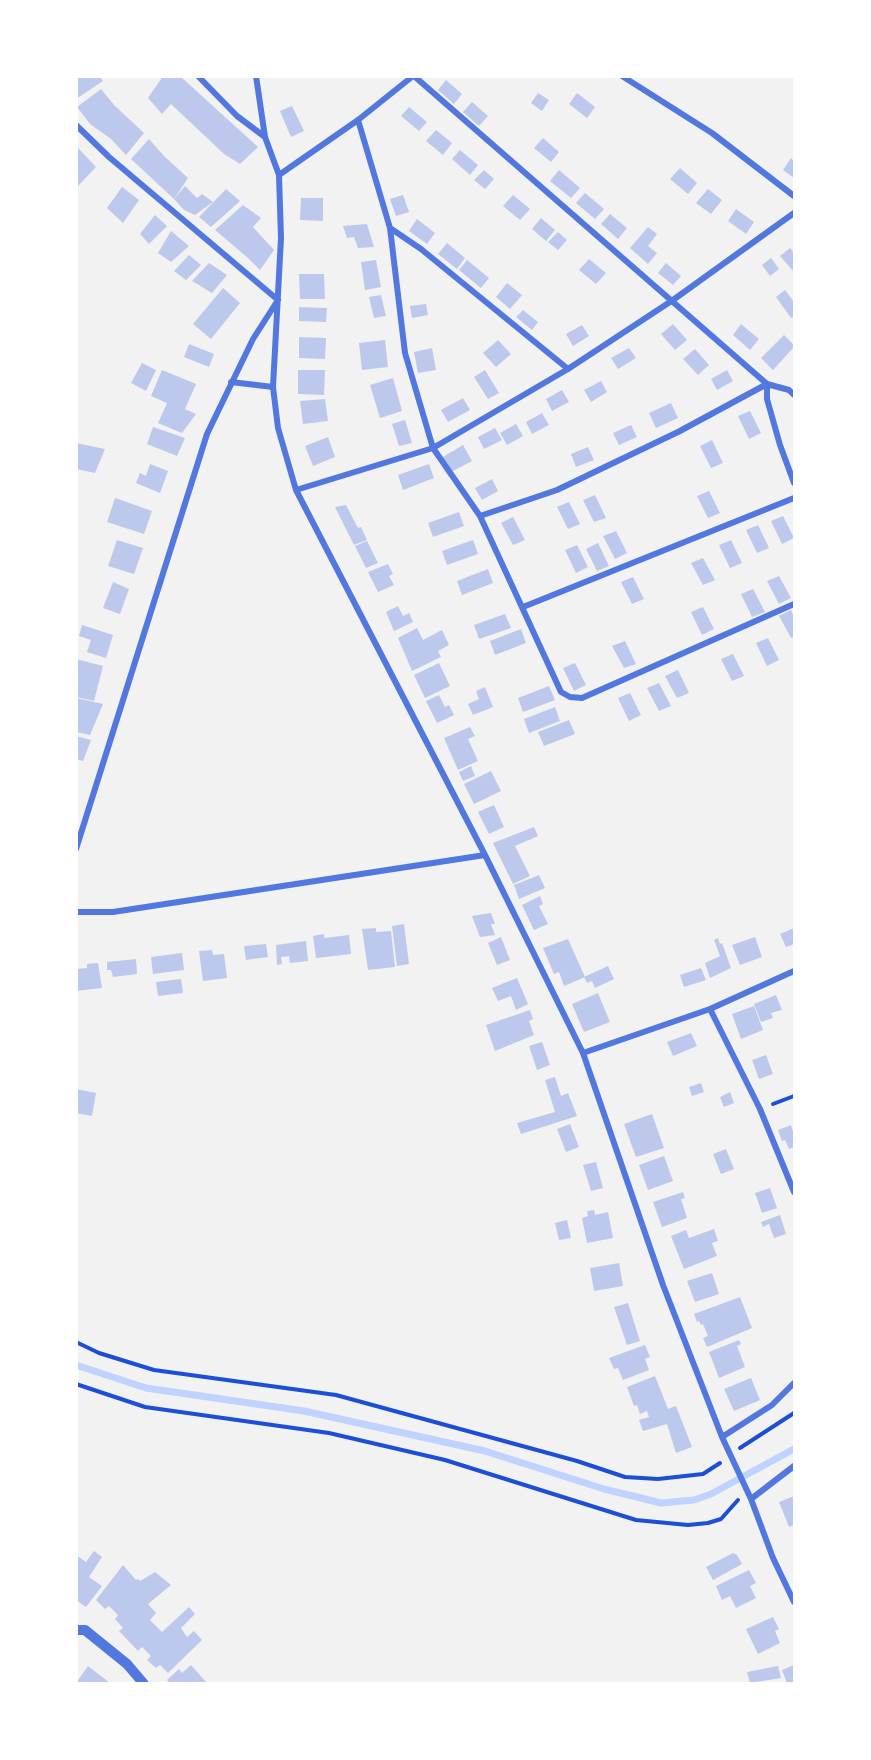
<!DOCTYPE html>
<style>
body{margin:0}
#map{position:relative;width:871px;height:1760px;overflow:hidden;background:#f2f2f2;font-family:"Fira Sans Condensed",sans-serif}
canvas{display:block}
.frame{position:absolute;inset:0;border:78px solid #fff;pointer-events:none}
</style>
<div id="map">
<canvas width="871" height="1760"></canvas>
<div class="frame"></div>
</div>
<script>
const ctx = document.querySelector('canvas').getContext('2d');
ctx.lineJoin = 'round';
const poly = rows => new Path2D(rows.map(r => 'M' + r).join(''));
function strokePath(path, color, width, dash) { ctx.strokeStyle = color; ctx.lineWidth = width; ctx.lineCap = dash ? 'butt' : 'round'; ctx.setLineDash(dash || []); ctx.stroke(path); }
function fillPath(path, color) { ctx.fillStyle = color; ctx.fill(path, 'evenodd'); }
strokePath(poly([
 [76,1365,146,1388,304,1411,485,1451,604,1489,661,1503,694,1500,711,1494,794,1449]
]), '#bfd3fe', 7);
fillPath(poly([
 [76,76,99,76,103,81,76,99],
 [163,76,180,76,258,147,240,164,224,154,171,104,162,114,148,98],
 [446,80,462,94,454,104,438,90],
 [101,89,114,105,144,133,126,155,111,139,90,124,77,107],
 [538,93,549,100,542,111,531,103],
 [577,93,595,107,587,118,569,104],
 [472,102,488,116,479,126,463,112],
 [292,106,304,131,291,137,280,111],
 [409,107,427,122,419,131,401,116],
 [436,130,452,143,443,155,426,141],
 [543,138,559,152,551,162,534,148],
 [149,139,164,156,188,178,174,199,131,159],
 [78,148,96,167,78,186,76,185,76,149],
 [460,150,478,165,470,175,452,159],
 [791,158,794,161,794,178,783,170],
 [680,168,697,183,688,194,670,179],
 [484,170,494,179,485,189,474,180],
 [559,170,580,188,571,198,550,181],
 [185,186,197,198,202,194,213,202,195,215,184,210,174,199],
 [122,187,139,200,123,223,107,208],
 [226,189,240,201,211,227,199,217],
 [708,189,722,200,711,214,696,203],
 [585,193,604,209,595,219,576,203],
 [403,195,409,212,396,216,390,199],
 [513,195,530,209,520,220,503,206],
 [301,198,323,198,323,221,300,220],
 [243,205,261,218,253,227,274,250,260,270,248,258,215,230],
 [736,209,754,222,746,234,728,221],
 [610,214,627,228,618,239,601,224],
 [155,215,167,226,149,244,140,234],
 [541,218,555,230,546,241,532,229],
 [417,219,435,233,427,244,409,231],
 [367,224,374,247,358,248,354,237,347,238,343,226],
 [648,227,657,234,648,246,657,253,648,264,630,248],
 [171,231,189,246,171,262,158,253],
 [558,232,567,240,558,250,548,242],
 [447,243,465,258,457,269,438,254],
 [790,248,794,253,794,272,780,256],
 [189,255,201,265,186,280,174,271],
 [771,258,779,269,770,276,762,265],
 [589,259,606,273,596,284,579,270],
 [376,260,381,287,365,290,361,262],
 [467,260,489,278,481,288,459,270],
 [209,263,227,275,212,293,192,281],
 [666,263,681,276,673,285,658,273],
 [299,274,324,274,325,299,300,299],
 [507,283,522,295,510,309,496,297],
 [223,288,240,303,211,339,193,324],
 [785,290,794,302,794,316,791,318,776,297],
 [381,295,386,316,374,318,369,297],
 [426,304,428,315,412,318,410,306],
 [299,307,327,308,326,322,299,321],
 [523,310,538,322,532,330,516,317],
 [673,324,687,340,675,350,661,334],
 [741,324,759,339,750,350,733,335],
 [582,325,589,336,573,346,566,334],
 [784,335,794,345,794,347,773,370,761,358],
 [299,337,326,338,325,359,299,358],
 [385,340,388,367,362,370,359,343],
 [498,340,511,354,496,367,483,353],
 [189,344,214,354,209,367,184,357],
 [432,348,436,370,418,373,414,352],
 [629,348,636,358,618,369,611,358],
 [695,349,709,365,698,375,683,359],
 [142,363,156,370,146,391,131,383],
 [162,370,196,384,185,409,196,414,182,433,158,423,167,403,151,396],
 [298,370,325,370,324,395,298,394],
 [485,370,499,393,488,399,474,377],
 [727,370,733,381,717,390,711,379],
 [393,378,402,411,380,418,370,385],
 [601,381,607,392,591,402,584,390],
 [562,390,569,402,552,411,546,399],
 [463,398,470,410,448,422,441,410],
 [325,399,328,421,303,424,300,401],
 [671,403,678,418,656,428,649,413],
 [750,411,761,433,749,439,738,416],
 [542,413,549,425,532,434,526,422],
 [405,420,412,443,399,446,392,424],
 [516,424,523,436,507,445,500,433],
 [631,425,637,437,619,445,613,433],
 [153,427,185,438,177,456,147,444],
 [495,428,502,440,484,449,478,437],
 [328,437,335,457,313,466,305,446],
 [712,440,723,463,711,468,700,446],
 [76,443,105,449,95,473,76,469],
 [463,445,472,461,451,472,443,457],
 [588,447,594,460,576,467,571,454],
 [150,464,168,471,160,493,136,483,140,473,146,476],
 [429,464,434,478,403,490,398,475],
 [492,479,498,491,482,500,475,488],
 [709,491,720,513,708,518,697,496],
 [595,495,606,518,594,522,583,500],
 [115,498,152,511,144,534,107,522],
 [569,502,580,524,568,529,557,507],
 [346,505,358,528,361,527,367,540,354,545,335,507],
 [459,512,464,526,433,537,428,523],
 [783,516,794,538,782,544,771,521],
 [513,517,525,540,513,545,501,523],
 [758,525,769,548,757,553,746,530],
 [616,531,627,553,615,559,603,536],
 [117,540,143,548,134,574,108,566],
 [473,540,478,554,447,565,442,551],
 [731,540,742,563,730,568,719,545],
 [367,541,378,563,366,568,355,546],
 [598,543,609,566,597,571,586,549],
 [577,545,588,567,576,573,565,550],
 [703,558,715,580,703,585,691,563],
 [388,564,393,574,389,576,394,585,378,592,368,572],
 [488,569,493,583,462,595,457,581],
 [779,576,791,598,779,604,767,581],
 [633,577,644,599,632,604,621,582],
 [113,582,129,589,120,614,103,608],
 [753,589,765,612,752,617,741,594],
 [398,606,403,616,409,613,413,622,394,631,386,612],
 [703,607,714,629,702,635,691,612],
 [791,610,794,617,794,636,791,638,779,616],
 [505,614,511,628,479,639,474,625],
 [82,625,113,635,106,658,87,652,91,640,79,636],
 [417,628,423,640,442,630,449,645,438,651,441,657,412,671,398,638],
 [521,629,526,643,495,655,490,641],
 [768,638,779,660,767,666,756,643],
 [625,641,636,664,624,668,612,646],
 [733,654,744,676,732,681,721,659],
 [76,659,103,666,94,701,76,697],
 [439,663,450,686,425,698,414,675],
 [575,663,586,685,574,691,563,668],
 [678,670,689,693,677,698,665,676],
 [659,683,671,706,659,711,647,688],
 [549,686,555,700,523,712,518,698],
 [485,687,493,707,473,715,468,704,479,699,476,691],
 [630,693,641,715,629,721,618,698],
 [439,695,445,707,449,705,454,715,437,723,426,701],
 [76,698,103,704,90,735,76,732],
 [555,707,560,721,529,733,524,719],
 [569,720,575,734,544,746,538,732],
 [470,727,475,736,468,739,478,761,458,770,444,738],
 [76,736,91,740,83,761,76,759],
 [471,766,475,776,463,781,459,772],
 [491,771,501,791,474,804,464,784],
 [494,805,504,827,489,834,478,812],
 [534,827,538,836,515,846,530,876,513,884,493,843],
 [539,875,545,888,519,899,514,885],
 [540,896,543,904,539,906,548,924,534,930,522,905],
 [491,913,495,924,491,924,495,935,480,937,472,916],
 [404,924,409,964,397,966,392,926],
 [376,928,376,932,391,931,395,967,368,970,362,929],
 [794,928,794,944,786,947,780,934],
 [324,934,324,938,349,935,351,954,316,958,313,936],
 [501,937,510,960,497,965,488,943],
 [755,937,762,957,740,965,732,945],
 [718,938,720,944,722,943,731,968,710,978,705,963,720,956,714,940],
 [568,939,585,977,564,986,559,972,554,974,543,948],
 [306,941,308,961,290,963,289,956,281,957,282,964,277,965,276,945],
 [266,944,268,957,246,960,244,946],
 [212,950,213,955,224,954,227,978,203,981,199,951],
 [182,953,184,970,153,974,151,957],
 [136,959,137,974,113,977,111,970,107,970,107,962],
 [98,963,102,988,76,991,76,969,87,968,87,964],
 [608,966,614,979,595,988,592,981,587,983,584,977],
 [701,968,706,980,684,987,680,975],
 [517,978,528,1004,516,1010,511,996,498,1001,492,988],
 [181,979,183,993,158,996,156,982],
 [598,993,610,1022,584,1032,572,1004],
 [776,995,782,1010,771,1013,773,1018,761,1022,754,1004],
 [754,1006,763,1030,741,1039,732,1014],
 [530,1010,533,1019,529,1021,534,1035,495,1051,486,1025],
 [691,1033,697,1046,673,1056,667,1042],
 [542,1042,550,1065,537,1070,529,1046],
 [766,1055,773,1074,759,1079,752,1060],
 [555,1077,561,1096,568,1093,577,1116,521,1134,517,1123,555,1112,545,1080],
 [701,1083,704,1092,692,1096,689,1087],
 [76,1089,96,1093,92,1116,76,1113],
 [730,1092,734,1103,724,1107,720,1097],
 [652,1114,664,1148,636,1157,624,1124],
 [570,1124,579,1147,566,1152,557,1129],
 [791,1125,794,1134,794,1147,789,1149,785,1140,782,1141,778,1130],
 [726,1149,734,1169,721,1174,713,1154],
 [664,1156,673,1181,648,1190,639,1165],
 [596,1162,603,1188,591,1191,583,1165],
 [770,1188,777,1208,762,1213,755,1193],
 [683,1192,685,1198,681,1199,687,1218,662,1227,653,1202],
 [594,1210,595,1215,608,1212,613,1238,587,1243,582,1218,588,1216,587,1211],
 [780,1215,786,1234,774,1238,769,1224,763,1227,761,1222],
 [567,1220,571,1238,559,1240,555,1223],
 [714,1229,718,1241,712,1243,717,1256,684,1269,671,1236,686,1230,689,1238],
 [619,1263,623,1286,594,1291,590,1268],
 [712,1273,719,1294,695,1302,687,1281],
 [740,1297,752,1328,707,1347,703,1338,708,1336,703,1324,701,1325,699,1321,697,1322,694,1314],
 [628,1303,640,1341,627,1345,614,1307],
 [739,1340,741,1344,737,1346,745,1367,719,1378,709,1352],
 [645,1345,650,1357,645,1359,649,1370,623,1380,618,1368,614,1369,609,1358],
 [655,1376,668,1409,676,1406,692,1447,676,1453,667,1424,643,1431,639,1420,649,1417,647,1411,640,1414,637,1405,634,1406,627,1387],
 [751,1378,760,1400,734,1411,724,1389],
 [794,1496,794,1525,789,1527,779,1502],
 [94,1551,102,1557,89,1577,102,1586,86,1607,76,1600,76,1555,86,1562],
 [733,1553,737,1555,742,1564,713,1580,706,1567],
 [123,1565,136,1580,138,1579,140,1581,155,1572,171,1585,148,1604,156,1613,150,1620,162,1632,189,1607,195,1614,181,1628,187,1637,194,1631,202,1640,168,1673,160,1665,156,1668,147,1660,151,1656,142,1647,138,1651,119,1631,123,1628,115,1619,118,1615,109,1606,105,1609,96,1600],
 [749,1570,756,1583,750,1586,756,1598,736,1608,730,1596,722,1600,716,1586],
 [773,1617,779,1629,775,1631,780,1643,758,1654,746,1629],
 [191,1665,206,1682,205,1683,170,1683,167,1680,179,1669,182,1673],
 [794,1665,794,1683,787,1683,782,1670],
 [88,1666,110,1683,76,1683],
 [778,1666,781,1678,750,1683,747,1672]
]), '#bdc9ec');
strokePath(poly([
 [773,1104,794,1096],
 [76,1342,99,1353,154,1370,336,1395,577,1461,625,1477,658,1479,703,1474,720,1463],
 [76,1384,145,1407,329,1433,445,1460,636,1520,688,1525,708,1523,721,1519,738,1500],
 [740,1448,794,1413]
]), '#1d4ed8', 4);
strokePath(poly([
 [198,76,237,116,265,137],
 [256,76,265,137,279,175,281,238,273,387,278,428,296,490,485,855,583,1053,663,1285,722,1437,751,1499,773,1558,794,1602],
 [414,76,767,384,789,390,794,395],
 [622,76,712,133,794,196],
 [358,120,390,228,405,353,433,448,480,516,561,692,570,697,582,698,794,604],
 [76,125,109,157,278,300],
 [279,175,358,120,413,76],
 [390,228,421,249,568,369],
 [231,382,273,387],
 [296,490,433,448,568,369,673,300,794,213],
 [480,516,557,490,678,432,767,384,767,399,780,445,794,483],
 [523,607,794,498],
 [76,849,207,434,253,339,278,300],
 [76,912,113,912,485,855],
 [710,1009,760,1109,794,1192],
 [583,1053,710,1009,794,971],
 [722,1437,772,1405,794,1383],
 [751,1499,794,1466]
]), '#5277de', 6);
strokePath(poly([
 [76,1630,85,1630,127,1664,144,1684]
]), '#5277de', 10);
</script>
